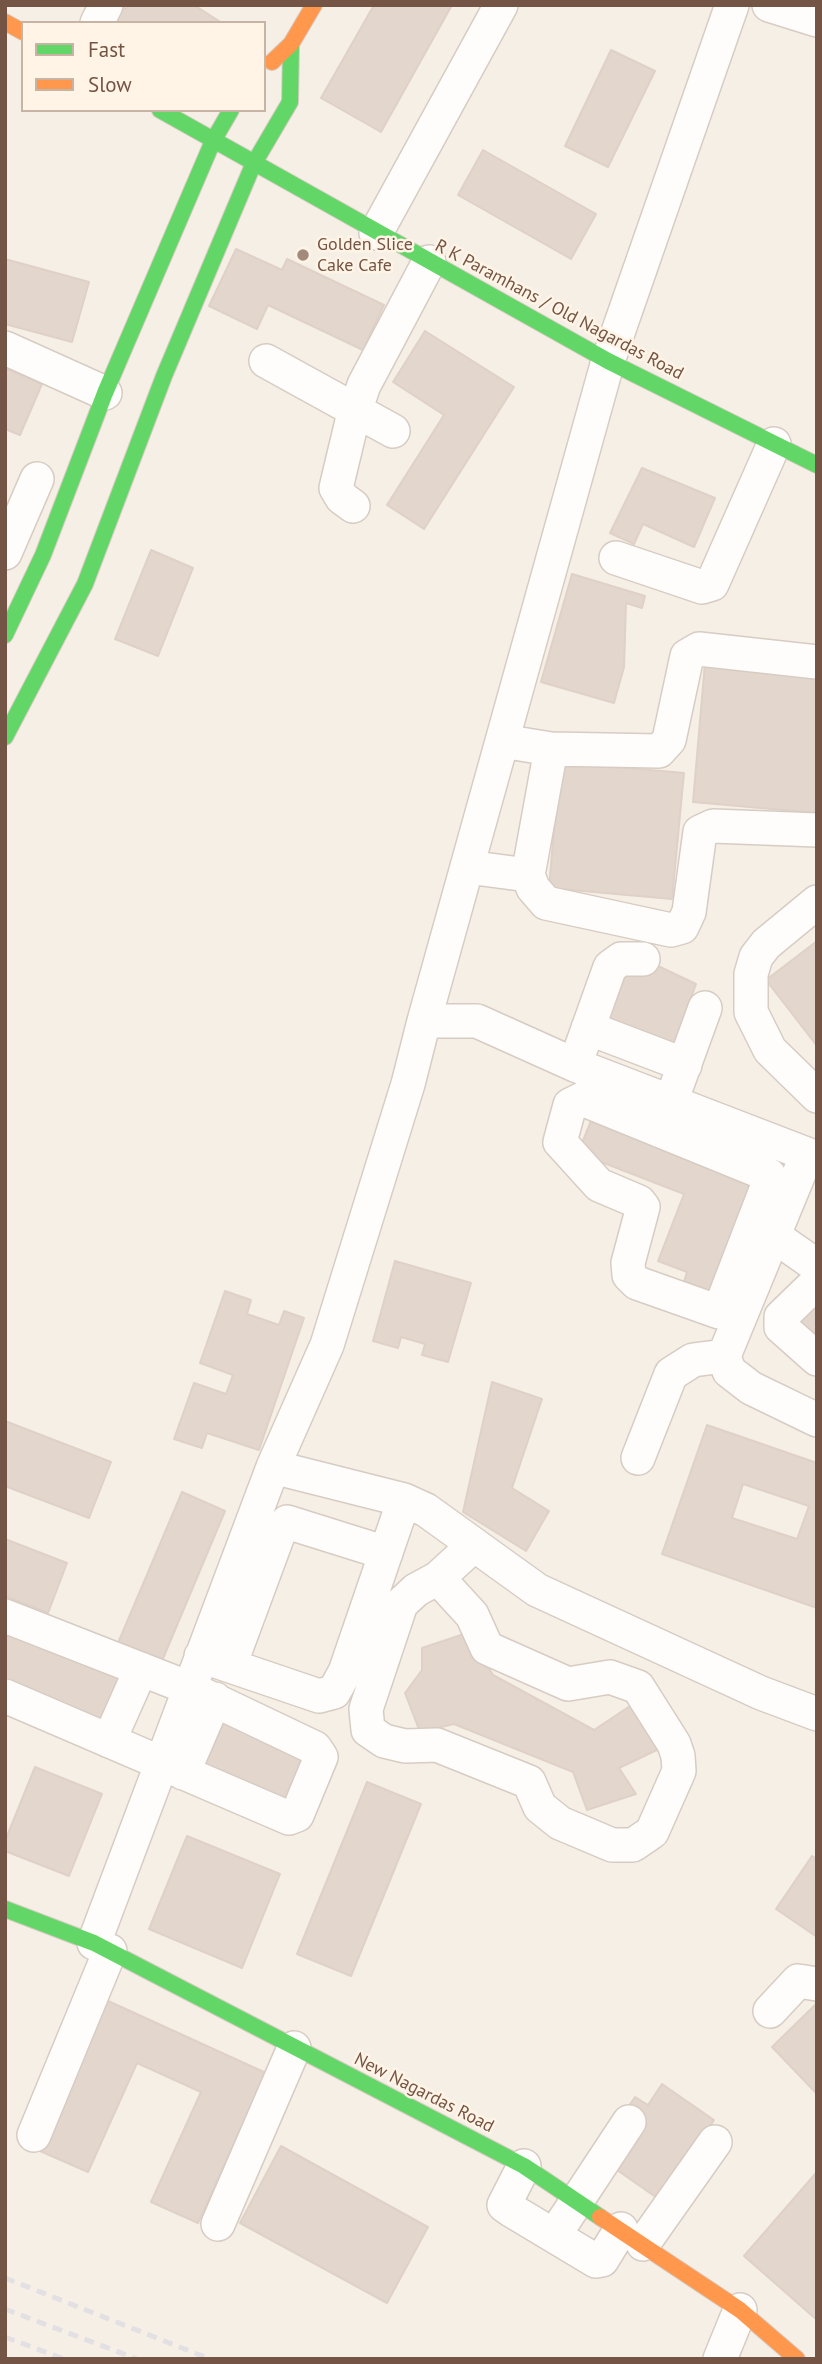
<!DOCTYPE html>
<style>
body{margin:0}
#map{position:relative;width:822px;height:2364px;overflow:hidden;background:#f6efe5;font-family:"PT Sans",sans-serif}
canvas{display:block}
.frame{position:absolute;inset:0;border:7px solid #745444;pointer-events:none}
.legend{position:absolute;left:21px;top:21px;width:245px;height:91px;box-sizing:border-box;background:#fff4e5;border:2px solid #c7b4a5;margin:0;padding:9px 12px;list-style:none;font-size:21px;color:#745444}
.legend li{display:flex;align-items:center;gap:14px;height:35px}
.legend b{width:35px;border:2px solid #c7b4a5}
</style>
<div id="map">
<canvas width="822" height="2364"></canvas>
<div class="frame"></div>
<ul class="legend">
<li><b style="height:9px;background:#63d668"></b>Fast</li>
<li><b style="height:9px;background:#ff974d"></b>Slow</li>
</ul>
</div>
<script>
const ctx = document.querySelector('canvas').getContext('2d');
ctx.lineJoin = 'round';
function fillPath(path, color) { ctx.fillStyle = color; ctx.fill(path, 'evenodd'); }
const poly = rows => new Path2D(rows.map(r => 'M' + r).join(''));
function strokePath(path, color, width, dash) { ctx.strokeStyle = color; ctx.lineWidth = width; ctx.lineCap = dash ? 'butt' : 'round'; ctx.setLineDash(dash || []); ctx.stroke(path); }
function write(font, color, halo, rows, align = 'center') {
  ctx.font = font + ' "PT Sans",sans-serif'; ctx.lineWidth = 5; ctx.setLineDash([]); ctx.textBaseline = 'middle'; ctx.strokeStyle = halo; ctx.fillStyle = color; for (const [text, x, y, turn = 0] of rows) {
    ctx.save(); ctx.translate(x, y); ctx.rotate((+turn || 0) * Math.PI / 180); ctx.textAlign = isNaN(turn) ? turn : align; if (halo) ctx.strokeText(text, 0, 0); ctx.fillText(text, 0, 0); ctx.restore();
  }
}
const building = poly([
 [120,5,126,9,129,5,194,5,222,23,120,23,112,18,120,5],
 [374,5,452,5,381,132,321,98,374,5],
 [611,50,655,71,608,167,565,146,611,50],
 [483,150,596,214,571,259,458,195,483,150],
 [236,249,282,270,287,259,384,305,363,350,268,305,257,329,209,306,236,249],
 [5,259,89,282,72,342,5,324,5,259],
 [425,331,514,387,424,529,387,505,444,415,393,382,425,331],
 [5,368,42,384,20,435,5,429,5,368],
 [642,468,715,498,694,547,643,524,634,544,610,533,642,468],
 [151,550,193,568,158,656,115,639,151,550],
 [572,574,645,596,642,608,626,603,624,667,614,703,541,682,572,574],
 [705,663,817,673,817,813,693,802,705,663],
 [560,762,684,773,672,899,549,888,560,762],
 [817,941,817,1046,766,980,817,941],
 [658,966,696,984,670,1055,602,1025,625,971,658,966],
 [595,1111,762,1175,714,1301,682,1288,687,1272,658,1261,684,1194,578,1153,595,1111],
 [395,1261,471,1283,448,1362,422,1355,425,1344,401,1337,398,1348,373,1341,395,1261],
 [225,1291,251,1300,247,1314,279,1325,284,1311,304,1318,259,1450,207,1433,202,1448,174,1439,194,1383,226,1394,233,1375,200,1363,225,1291],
 [817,1300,817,1339,797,1320,817,1300],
 [492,1382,542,1399,512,1488,549,1511,526,1551,463,1512,492,1382],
 [5,1421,111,1462,89,1518,5,1486,5,1421],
 [707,1425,817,1463,817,1608,662,1554,707,1425],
 [743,1484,809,1506,797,1539,732,1518,743,1484],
 [182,1492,225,1511,162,1661,118,1643,182,1492],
 [5,1539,67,1563,48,1613,5,1596,5,1539],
 [5,1625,133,1679,107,1732,5,1688,5,1625],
 [467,1633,493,1675,594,1730,633,1704,659,1749,619,1768,636,1794,587,1810,573,1772,454,1724,420,1732,405,1693,422,1670,422,1648,467,1633],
 [215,1712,316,1755,292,1813,191,1769,215,1712],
 [35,1767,102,1794,69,1876,5,1851,5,1841,35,1767],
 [367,1782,421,1804,351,1976,297,1954,367,1782],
 [187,1836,280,1874,242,1968,149,1929,187,1836],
 [812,1856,817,1859,817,1937,776,1909,812,1856],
 [106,2000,266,2073,198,2223,151,2202,201,2092,137,2063,88,2172,40,2151,106,2000],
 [815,2005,817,2007,817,2094,772,2047,815,2005],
 [662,2084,714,2120,660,2200,607,2163,626,2110,635,2097,648,2105,662,2084],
 [281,2146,428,2227,387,2303,240,2223,281,2146],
 [816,2173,817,2174,817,2320,744,2256,816,2173]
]);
fillPath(building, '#e3d6cc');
strokePath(building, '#dfd1c7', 2);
const street = poly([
 [769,5,817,20],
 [97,23,106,5],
 [376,233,501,5],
 [5,348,105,393],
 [266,361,393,431],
 [353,506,342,498,336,488,353,417,364,385,429,262],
 [5,553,37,479],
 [616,558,702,587,712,584,774,444],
 [502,741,551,749,659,751,669,740,687,656,699,649,817,662],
 [467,867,528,875,533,888,546,903,671,930,682,927,689,912,700,832,713,826,817,830],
 [528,875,551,749],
 [817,902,766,944,756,957,751,974,751,1012,770,1050,817,1096],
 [424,1021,608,361,732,5],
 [588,1028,685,1065],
 [575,1065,610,967,621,959,643,959],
 [677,1085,705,1008],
 [582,1099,769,1175,769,1182,719,1312,637,1283,629,1275,628,1263,643,1207,639,1202,599,1185,560,1142,570,1105,582,1099],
 [806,1157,724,1356,729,1371,751,1388,817,1420],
 [774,1236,817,1266],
 [817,1282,781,1317,781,1327,817,1359],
 [638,1458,671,1374,693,1360,724,1356],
 [273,1467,404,1500,426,1510,537,1590,761,1693,817,1714],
 [438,1578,472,1615,487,1648,568,1684,610,1677,638,1687,674,1744,678,1756,679,1771,652,1832,633,1845,612,1845,560,1823,540,1807,529,1782,437,1745,405,1746,384,1741,368,1730,366,1709,401,1604,416,1590,438,1578,474,1545],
 [5,1616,189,1688,315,1748,321,1757,297,1815,289,1818,5,1696],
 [201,1656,319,1696,334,1692,345,1672,404,1500],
 [230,1665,280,1530,287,1522,386,1553],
 [109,1741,141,1669],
 [183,1773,215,1699],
 [94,1943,273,1467,327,1345,408,1084,424,1021,477,1021,575,1065,817,1158],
 [770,2011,798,1981,817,1984],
 [34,2135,110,1951],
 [524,2166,504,2205,511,2210,596,2261,602,2260,621,2229],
 [563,2222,629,2122],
 [218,2224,294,2048],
 [643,2244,715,2142],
 [720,2359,740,2310]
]);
const fast = poly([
 [160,110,608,361,817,465],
 [5,635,43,555,105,393,213,141,231,110],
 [5,737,85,584,164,376,253,165,290,102,291,44],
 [5,1909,94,1943,524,2166,600,2217]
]);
const slow = poly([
 [5,22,23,32],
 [272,62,291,44,314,5],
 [600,2217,740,2310,797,2359]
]);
strokePath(street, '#d7ccc3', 36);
strokePath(fast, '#d6cbc2', 18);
strokePath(slow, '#d6cbc2', 18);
strokePath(street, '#fefdfb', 33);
strokePath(fast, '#63d668', 16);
strokePath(slow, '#ff974d', 16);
strokePath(poly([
 [5,2278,210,2359],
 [5,2309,137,2359],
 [5,2337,64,2359]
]), '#e3e0e3', 5, [10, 7]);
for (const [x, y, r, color] of [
 [303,255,7,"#a28a7c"]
]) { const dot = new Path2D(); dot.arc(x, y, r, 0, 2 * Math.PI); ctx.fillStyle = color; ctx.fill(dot); strokePath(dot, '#fff4e5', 2.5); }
write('18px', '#745444', '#fff4e5', [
 ["Golden Slice",317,245],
 ["Cake Cafe",317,266]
], 'left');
write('18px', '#745444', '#fff4e5', [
 ["R K Paramhans / Old Nagardas Road",559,310,28],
 ["New Nagardas Road",424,2093,27]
]);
</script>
